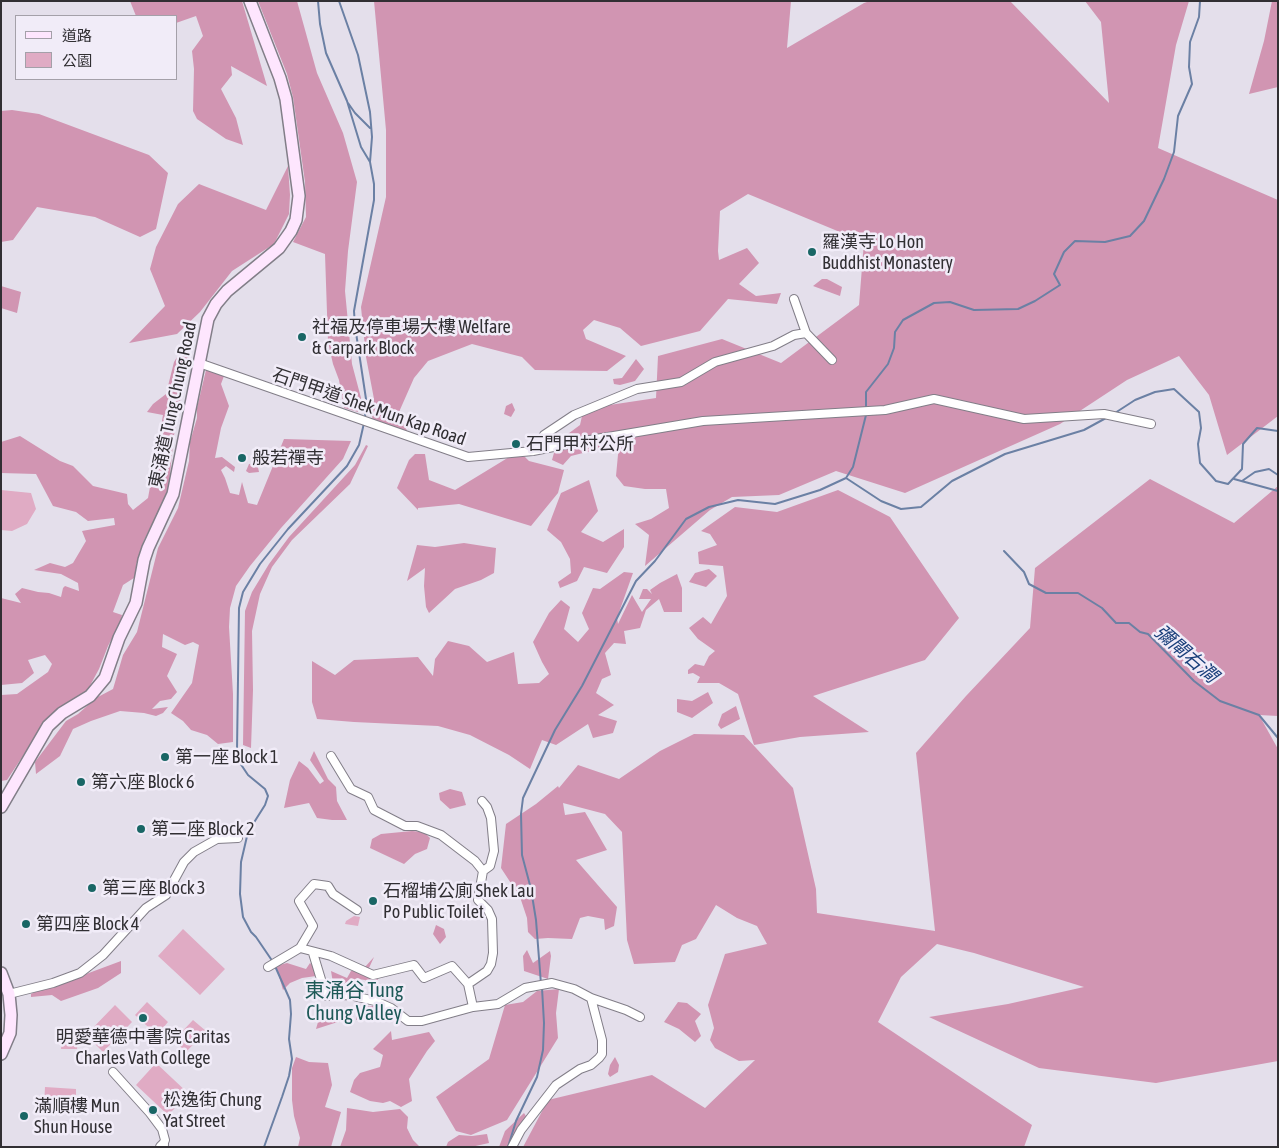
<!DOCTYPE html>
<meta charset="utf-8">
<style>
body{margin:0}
#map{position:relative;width:1279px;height:1148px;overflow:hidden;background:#e4dfeb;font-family:"Asap Condensed","Noto Sans TC",sans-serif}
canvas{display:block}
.frame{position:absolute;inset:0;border:2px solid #312f33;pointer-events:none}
.legend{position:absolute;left:15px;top:15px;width:162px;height:65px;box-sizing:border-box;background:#f1ecf8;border:1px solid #a4a0a9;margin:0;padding:6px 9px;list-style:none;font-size:15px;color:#312f33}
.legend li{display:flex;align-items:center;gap:10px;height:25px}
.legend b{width:25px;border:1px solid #a4a0a9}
</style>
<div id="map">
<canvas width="1279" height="1148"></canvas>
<div class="frame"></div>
<ul class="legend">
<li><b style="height:6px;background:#fee6fe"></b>道路</li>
<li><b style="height:14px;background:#e0abc4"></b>公園</li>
</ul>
</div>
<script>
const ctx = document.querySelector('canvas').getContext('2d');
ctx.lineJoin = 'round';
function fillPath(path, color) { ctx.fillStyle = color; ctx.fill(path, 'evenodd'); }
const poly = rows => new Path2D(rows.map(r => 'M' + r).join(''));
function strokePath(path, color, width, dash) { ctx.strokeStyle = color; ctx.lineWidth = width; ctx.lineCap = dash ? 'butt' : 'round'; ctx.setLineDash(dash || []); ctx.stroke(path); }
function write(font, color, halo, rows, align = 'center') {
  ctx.font = font + ' "Asap Condensed","Noto Sans TC",sans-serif'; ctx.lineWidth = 5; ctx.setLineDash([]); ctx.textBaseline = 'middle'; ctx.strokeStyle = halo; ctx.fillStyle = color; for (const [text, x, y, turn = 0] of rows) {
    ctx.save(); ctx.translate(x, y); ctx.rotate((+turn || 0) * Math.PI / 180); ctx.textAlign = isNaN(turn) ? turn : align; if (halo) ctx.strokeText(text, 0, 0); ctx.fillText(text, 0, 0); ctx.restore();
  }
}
fillPath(poly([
 [1,490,31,493,36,509,27,524,12,531,1,530],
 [354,916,360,917,358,926,345,924,346,921],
 [183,929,225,969,200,995,158,956],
 [147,1002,168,1022,157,1035,135,1015],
 [115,1005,132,1022,103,1052,86,1035],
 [193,1020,206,1031,186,1052,174,1040],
 [62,1039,78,1039,77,1049,61,1049],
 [156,1063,189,1094,168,1115,136,1085],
 [45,1087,76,1089,76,1108,44,1106]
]), '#e0abc4');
fillPath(poly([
 [130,1,242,1,267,86,231,66,232,75,221,89,236,118,243,145,226,139,197,119,193,111,194,69,192,51,203,36,196,16,176,23,176,16,136,16],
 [258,1,297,1,317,73,343,133,357,182,348,251,345,291,352,364,361,398,358,412,344,408,339,380,333,364,328,342,325,254,293,242,306,217,305,182,293,97,287,74],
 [374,1,791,1,787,48,864,3,870,1,1010,1,1109,103,1101,22,1085,1,1189,1,1176,45,1158,148,1278,200,1278,416,1227,455,1209,395,1179,356,1127,380,1060,424,905,493,836,471,779,495,732,497,710,510,645,566,649,535,635,524,651,519,669,508,666,489,645,489,624,486,616,476,619,444,571,456,563,465,552,460,557,442,580,425,582,416,603,406,656,398,658,356,722,339,781,363,859,305,864,242,748,194,720,211,718,251,719,260,747,248,759,263,739,284,756,296,781,293,777,304,728,299,700,331,641,346,620,328,594,320,583,330,586,339,626,356,607,371,535,370,522,357,472,344,428,361,414,378,399,412,408,433,372,420,374,399,366,357,361,307,386,197,386,130],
 [1272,1,1278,1,1278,87,1249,94,1264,41],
 [12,110,39,114,149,155,168,173,156,229,140,237,95,217,37,207,13,240,1,242,1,111],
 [288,166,290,195,289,214,274,244,232,271,200,312,177,334,129,343,165,306,150,269,156,247,178,204,199,184,266,210],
 [822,279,827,279,842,287,840,296,813,286],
 [1,286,21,292,17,313,1,308],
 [197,325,185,373,174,435,168,493,144,540,136,565,137,576,123,585,113,612,122,615,121,621,108,646,99,669,86,693,42,727,7,780,1,781,1,695,17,694,48,672,52,664,45,655,28,660,34,673,22,683,1,685,1,598,21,603,15,594,22,588,38,592,49,593,61,597,63,588,65,586,79,591,78,583,61,574,34,570,50,563,65,567,73,563,86,541,82,531,115,525,114,518,88,521,76,512,53,506,36,474,1,473,1,442,20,436,60,461,73,466,93,486,127,494,128,504,133,510,148,498,163,415,147,412,153,404,166,394,174,362],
 [636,359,644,369,635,381,620,385,614,384,613,379,622,378],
 [206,370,224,376,221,384,229,406,221,428,215,458,222,457,235,467,234,472,226,466,221,470,225,478,230,493,239,495,242,482,248,503,257,505,284,439,351,441,343,459,281,528,250,566,236,586,230,608,229,627,233,694,233,742,218,744,207,735,191,730,183,721,171,713,192,683,199,645,193,642,185,645,163,634,162,647,177,654,167,676,177,692,171,699,160,701,152,709,168,707,163,713,156,716,144,713,120,711,91,721,73,729,60,756,36,774,35,762,66,721,78,714,96,698,113,689,123,655,137,632,158,548,178,508,189,461,190,442,197,418,197,408],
 [512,403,515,410,511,417,504,414,506,406],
 [366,445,368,446,350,484,292,540,272,567,260,594,252,631,253,690,251,748,243,745,245,611,252,592,269,564,289,537,355,465],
 [519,451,529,461,564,470,558,493,531,526,459,504,418,508,418,510,397,488,409,460,415,454,425,454,429,480,455,490],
 [257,463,259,472,249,473,246,471,249,464],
 [1150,479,1234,523,1278,486,1278,716,1259,715,1278,749,1278,1061,1156,1083,1039,1068,929,1017,1008,1004,1084,987,974,953,937,944,901,977,878,1022,1032,1125,1024,1147,523,1147,548,1100,652,1075,705,1108,755,1060,739,1061,715,1048,710,1040,714,1028,708,1005,725,954,767,944,757,926,737,918,716,905,696,939,682,945,675,962,634,964,627,940,622,832,605,814,563,803,565,815,585,812,607,850,576,860,617,907,614,926,605,930,604,919,588,916,580,918,572,939,548,938,535,939,528,932,527,918,520,897,501,868,506,824,536,804,558,786,559,788,578,765,619,779,660,751,694,734,744,735,793,788,816,889,817,913,935,931,916,753,966,696,1030,628,1035,568],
 [589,480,598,511,581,532,603,542,624,529,624,547,607,573,584,567,577,581,560,588,558,582,571,573,570,559,561,542,547,530,561,493],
 [838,490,890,517,959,618,925,660,813,696,869,732,800,737,754,745,738,694,719,683,697,683,700,677,693,673,688,674,688,670,695,664,704,666,709,656,715,651,698,639,689,628,703,617,711,624,727,596,723,566,699,564,698,552,717,545,710,534,701,531,735,507,777,512],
 [464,543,496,548,494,573,481,580,455,589,429,613,426,607,424,586,425,568,407,581,417,545,435,547],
 [709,569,717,576,706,587,689,582,695,573],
 [624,572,633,573,617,618,618,624,632,595,642,612,651,599,639,599,643,589,647,589,652,594,650,590,660,583,677,574,682,588,682,612,664,612,659,599,646,610,640,628,624,631,626,644,614,643,605,653,611,675,602,679,596,693,614,705,598,715,617,721,613,733,593,738,588,724,556,745,542,740,530,769,509,755,470,735,438,726,354,722,317,719,312,702,312,661,335,675,354,660,418,657,433,676,435,659,448,641,469,646,487,662,514,652,518,684,539,683,549,674,542,662,533,642,549,613,561,600,570,607,564,629,578,642,589,629,582,613,593,588,600,589],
 [708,692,713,703,692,718,677,712,677,699,692,701],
 [736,706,740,719,721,729,718,725,722,714],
 [314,751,328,779,336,787,337,801,347,820,332,820,317,818,309,803,284,808,290,780,299,761,308,768,320,784,324,781,310,760],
 [450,789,462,792,466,805,450,809,440,800,439,793],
 [412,831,424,832,430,838,427,849,415,854,404,864,370,848,372,839,381,834],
 [436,925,444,929,446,937,440,944,433,934],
 [527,950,533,963,550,951,551,956,548,979,524,971,523,956],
 [374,957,369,968,378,979,373,990,370,984,365,980,358,979,351,990,343,990,333,983,331,971,347,978,351,971,365,967],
 [121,961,121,973,98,988,61,1001,52,995,31,997,31,994,44,987,70,980],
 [287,963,306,969,310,963,323,975,302,978,290,983,283,990,276,966],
 [559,989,556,1013,558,1038,507,1120,471,1135,456,1131,436,1097,489,1059,505,1005,523,1002,537,991],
 [678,1002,687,1003,701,1014,695,1021,701,1036,695,1042,679,1029,664,1022],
 [362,1006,376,1006,370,1014,356,1020,356,1011],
 [335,1012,344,1020,316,1029,318,1022],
 [391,1031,392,1040,429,1032,435,1041,427,1051,409,1079,412,1101,401,1107,390,1101,383,1103,370,1101,350,1092,354,1080,360,1073,380,1067,383,1055,373,1049],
 [296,1057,309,1062,328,1063,332,1085,325,1107,341,1112,331,1147,298,1147,300,1138,294,1116,292,1100,292,1068],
 [615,1057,619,1065,618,1072,610,1077,608,1074,610,1065],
 [347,1108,373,1112,400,1109,408,1117,407,1128,413,1140,420,1147,340,1147,346,1130],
 [524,1113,527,1118,516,1147,499,1147,505,1131],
 [487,1134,489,1143,471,1147,446,1147,448,1142,459,1135,472,1136]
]), '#d195b2');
strokePath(poly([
 [318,1,320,24,326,53,347,101,361,147,370,162,374,184,374,200,354,311,355,326,366,399,365,418],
 [339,1,358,55,370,112,372,137,370,162],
 [348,103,355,113,370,128],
 [866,410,866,392,888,364,894,348,895,332,903,320,934,303,950,302,974,310,1018,309,1035,301,1060,285,1054,274,1064,252,1075,241,1105,242,1130,236,1144,221,1164,179,1174,152,1178,116,1192,84,1189,67,1190,42,1199,17,1200,1],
 [1115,413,1135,400,1155,392,1174,389,1199,412,1201,428,1198,444,1200,463,1216,481,1228,484,1242,469,1243,444,1257,428,1278,431],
 [846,478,881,501,901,509,921,507,952,481,1005,454,1084,430,1106,418],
 [1234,479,1278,491],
 [1242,481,1255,472,1269,469,1278,475],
 [1004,551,1024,572,1029,584,1046,593,1078,593,1102,608,1116,623,1129,623,1140,632,1148,634,1194,681,1220,701,1259,715,1278,738],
 [273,962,256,937,251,932,243,917,240,894,241,862,248,832,265,805,268,796,265,789,248,775,240,763,237,750,239,608,243,592,260,564,288,529,347,466,359,445,364,423],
 [541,984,536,920,531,889,522,855,521,814,523,798,555,730,582,686,636,581,655,561,686,519,709,507,738,500,775,504,820,490,846,478,853,467,866,415],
 [264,1147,282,1097,289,1076,292,1059,289,1039,291,1014,290,1000,275,966],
 [508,1147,516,1121,537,1077,543,1050,544,1023,542,988]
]), '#6b80a4', 2);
const minor = poly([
 [806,333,832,360],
 [199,363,468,457,533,451,584,441,703,421,885,410,934,399,1024,419,1104,414,1151,424],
 [533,451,544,435,574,415,637,389,681,382,715,362,773,346,794,335,806,333,794,299],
 [331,756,351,789,368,797,374,810,405,826,417,826,441,835,475,861,483,871],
 [300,948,331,956,373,975,414,965,424,978,452,966,468,984,473,1007],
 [313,953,326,996,349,995,375,1001,391,1008,408,1021,422,1021,473,1007,498,1004,525,988,552,983,574,989,591,998,626,1010,640,1017],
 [268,967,300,948,313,926,299,901,314,884,328,886,333,894,357,910],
 [468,984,487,971,491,964,493,953,492,919,488,910,478,900,483,871,490,866,494,851,491,818,487,807,482,801],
 [9,994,53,983,80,973,103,955,146,908,166,895,184,862,194,852,217,839,238,838],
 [113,1072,150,1113,162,1129,165,1140,163,1145],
 [512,1147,521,1130,556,1085,580,1069,591,1065,599,1058,602,1054,602,1040,591,998]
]);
const tertiary = poly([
 [161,1147,163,1145]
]);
const secondary = poly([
 [1,807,48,726,62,713,90,696,105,678,119,638,136,603,144,560,148,548,173,494,208,319,216,304,227,291,279,248,291,231,296,220,299,196,286,99,280,78,250,1],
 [1,973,9,994,11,1015,10,1033,1,1054]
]);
strokePath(minor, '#827e88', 10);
strokePath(tertiary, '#827e88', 12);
strokePath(secondary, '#827e88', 14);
strokePath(minor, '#fff', 8);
strokePath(tertiary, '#fff', 10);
strokePath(secondary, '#fee6fe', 11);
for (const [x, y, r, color] of [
 [812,252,5,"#196665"],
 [302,337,5,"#196665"],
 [516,444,5,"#196665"],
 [242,458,5,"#196665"],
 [165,757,5,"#196665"],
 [81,782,5,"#196665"],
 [141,829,5,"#196665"],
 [92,888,5,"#196665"],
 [373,901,5,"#196665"],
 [26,924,5,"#196665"],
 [143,1018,5,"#196665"],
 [153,1110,5,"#196665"],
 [24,1116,5,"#196665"]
]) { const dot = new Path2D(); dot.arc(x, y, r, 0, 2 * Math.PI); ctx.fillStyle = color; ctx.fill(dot); strokePath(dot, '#f1ecf8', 2); }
write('18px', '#312f33', '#f1ecf8', [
 ["羅漢寺 Lo Hon",822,242],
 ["Buddhist Monastery",822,263],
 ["社福及停車場大樓 Welfare",312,327],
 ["& Carpark Block",312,348],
 ["石門甲村公所",526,444],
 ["般若禪寺",252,458],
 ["第一座 Block 1",175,757],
 ["第六座 Block 6",91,782],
 ["第二座 Block 2",151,829],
 ["第三座 Block 3",102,888],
 ["石榴埔公廁 Shek Lau",383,891],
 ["Po Public Toilet",383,912],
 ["第四座 Block 4",36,924],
 ["明愛華德中書院 Caritas",143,1037,"center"],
 ["Charles Vath College",143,1058,"center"],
 ["松逸街 Chung",163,1100],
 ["Yat Street",163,1121],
 ["滿順樓 Mun",34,1106],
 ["Shun House",34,1127]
], 'left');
write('18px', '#312f33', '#f1ecf8', [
 ["東涌道 Tung Chung Road",173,405,-78],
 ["石門甲道 Shek Mun Kap Road",369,407,19]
]);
write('italic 19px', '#193e7a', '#f1ecf8', [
 ["彌閘右澗",1186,654,41]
]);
write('20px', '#1e5957', '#f1ecf8', [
 ["東涌谷 Tung",354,991],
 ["Chung Valley",354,1014]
]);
</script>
